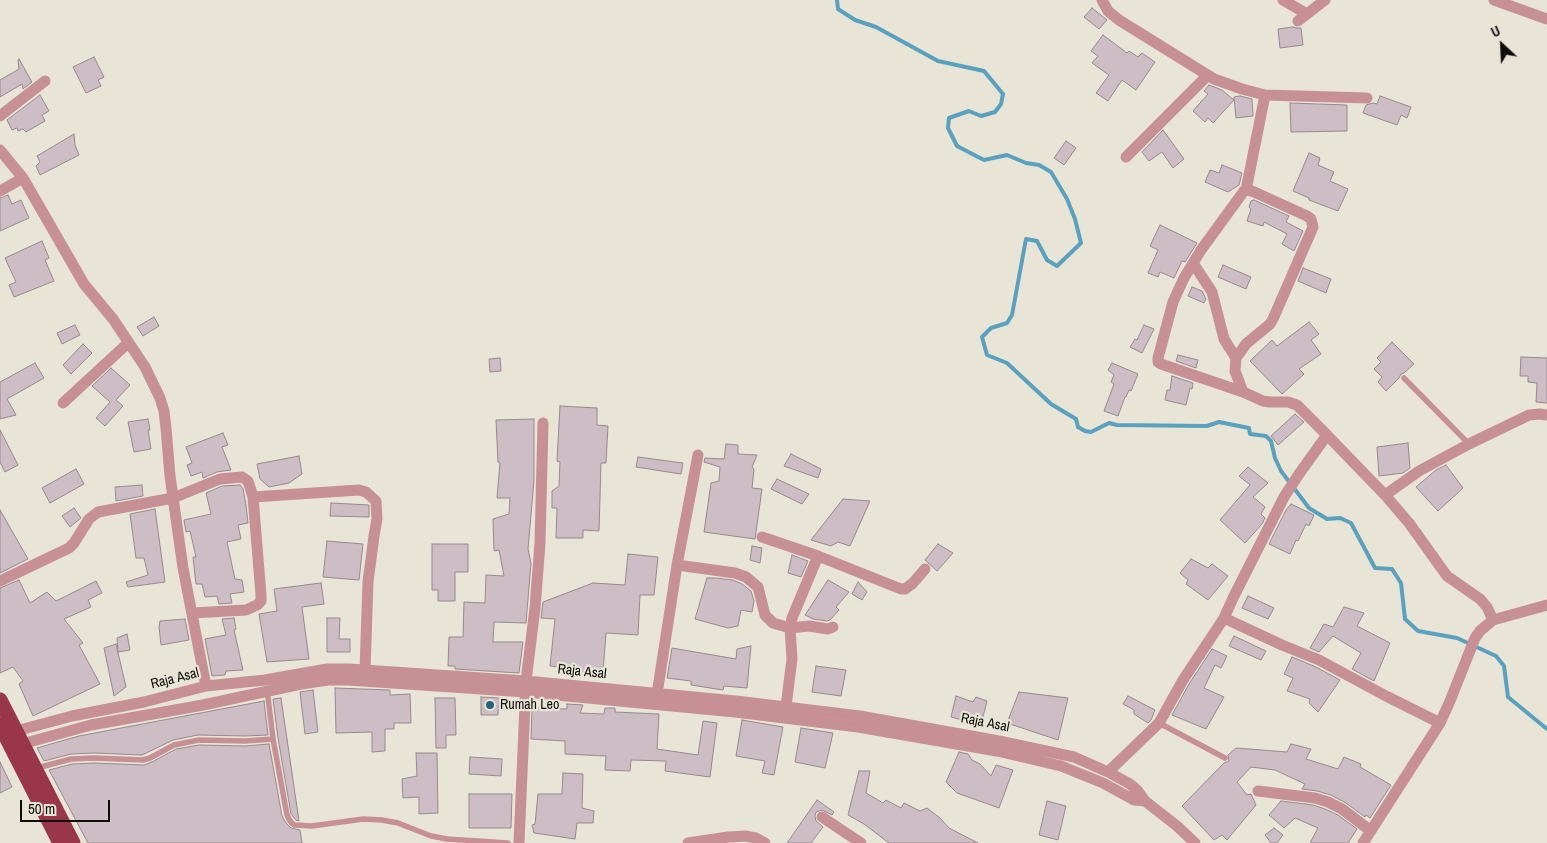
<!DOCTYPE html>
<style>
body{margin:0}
#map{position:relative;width:1547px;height:843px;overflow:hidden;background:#e8e5d7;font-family:"Archivo Narrow",sans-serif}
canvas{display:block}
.north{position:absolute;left:1477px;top:20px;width:50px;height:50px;-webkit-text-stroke:4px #e8e5d7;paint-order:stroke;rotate:335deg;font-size:14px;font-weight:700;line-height:20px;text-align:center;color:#0e0d08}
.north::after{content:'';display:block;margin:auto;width:18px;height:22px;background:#0e0d08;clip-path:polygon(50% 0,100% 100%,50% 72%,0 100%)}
.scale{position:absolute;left:20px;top:800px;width:90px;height:22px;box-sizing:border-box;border:2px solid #0e0d08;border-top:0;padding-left:6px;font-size:15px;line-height:18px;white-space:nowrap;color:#0e0d08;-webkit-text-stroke:4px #e8e5d7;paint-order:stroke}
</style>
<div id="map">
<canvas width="1547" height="843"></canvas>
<div class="north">U</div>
<div class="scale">50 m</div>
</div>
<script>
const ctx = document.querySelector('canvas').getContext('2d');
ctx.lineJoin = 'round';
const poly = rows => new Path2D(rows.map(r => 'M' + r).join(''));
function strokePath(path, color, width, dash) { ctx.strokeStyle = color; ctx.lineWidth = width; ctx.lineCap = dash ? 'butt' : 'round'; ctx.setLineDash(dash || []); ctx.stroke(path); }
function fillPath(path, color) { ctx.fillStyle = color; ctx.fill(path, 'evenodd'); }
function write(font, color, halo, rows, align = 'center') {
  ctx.font = font + ' "Archivo Narrow",sans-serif'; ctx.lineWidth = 4.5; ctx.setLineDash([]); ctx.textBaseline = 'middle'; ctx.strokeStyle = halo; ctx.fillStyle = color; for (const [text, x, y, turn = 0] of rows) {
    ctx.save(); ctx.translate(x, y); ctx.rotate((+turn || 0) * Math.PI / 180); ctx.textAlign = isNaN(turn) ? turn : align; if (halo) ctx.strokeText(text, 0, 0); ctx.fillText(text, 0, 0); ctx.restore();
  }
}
strokePath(poly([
 [837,0,838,9,855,20,876,27,938,61,984,71,1003,94,1001,104,995,112,981,116,969,111,949,118,948,128,957,146,984,160,1007,155,1026,163,1039,165,1051,172,1067,199,1075,219,1081,243,1057,266,1047,260,1037,241,1026,239,1012,315,1007,323,991,328,982,337,987,355,1007,363,1051,404,1076,419,1078,427,1085,431,1091,432,1109,423,1117,425,1207,426,1219,422,1249,428,1250,434,1266,436,1271,441,1275,458,1281,471,1309,508,1327,519,1340,518,1351,523,1375,568,1392,569,1401,583,1405,619,1418,631,1457,638,1496,656,1504,666,1508,697,1547,729]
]), '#59a1bf', 4);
const building = poly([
 [1092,8,1107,20,1099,29,1084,17,1092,8],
 [1293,27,1296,28,1301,28,1303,45,1280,48,1278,29,1293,27],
 [1103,35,1127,53,1129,51,1138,57,1142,53,1155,62,1136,90,1122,80,1108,101,1096,93,1109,75,1092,63,1098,56,1091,51,1103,35],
 [94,57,104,77,98,80,101,86,86,93,73,67,94,57],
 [19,59,32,82,23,89,22,84,0,97,0,80,19,69,18,60,19,59],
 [1209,85,1222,90,1234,100,1213,123,1208,118,1205,122,1193,111,1208,94,1204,91,1209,85],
 [40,95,49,111,42,115,45,121,26,132,23,129,18,131,17,128,12,130,7,120,40,95],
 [1240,96,1252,99,1253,116,1236,118,1234,97,1240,96],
 [1380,96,1411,107,1407,118,1401,115,1397,125,1363,113,1366,105,1373,103,1377,104,1380,96],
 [1290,103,1347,105,1347,131,1291,132,1290,103],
 [1163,130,1184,159,1173,168,1162,152,1149,161,1142,152,1163,130],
 [74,134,75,145,79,155,40,175,36,166,40,162,37,156,74,134],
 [1066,141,1076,148,1064,165,1054,158,1066,141],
 [1309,153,1320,158,1318,165,1334,172,1330,181,1348,189,1338,211,1309,200,1309,198,1293,191,1309,153],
 [1222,165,1242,173,1239,185,1228,192,1205,182,1210,170,1219,173,1222,165],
 [8,195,12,204,21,200,29,218,0,231,0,198,8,195],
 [1254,200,1289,216,1286,222,1303,231,1294,251,1282,244,1287,234,1264,222,1263,226,1247,221,1251,209,1249,207,1251,201,1254,200],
 [1160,225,1197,243,1185,262,1182,261,1174,278,1160,272,1158,277,1148,273,1158,250,1150,246,1160,225],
 [42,241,49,258,45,260,54,281,14,297,9,285,16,282,5,258,42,241],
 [1223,265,1251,277,1246,289,1218,277,1223,265],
 [1303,268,1331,279,1326,293,1298,281,1303,268],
 [1192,287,1202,291,1206,299,1204,303,1188,296,1192,287],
 [154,317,159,326,143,336,137,327,154,317],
 [1309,322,1319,334,1311,340,1321,354,1299,369,1304,374,1282,394,1250,361,1272,340,1277,346,1309,322],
 [75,325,80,335,62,344,57,333,75,325],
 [1144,325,1154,329,1142,353,1130,347,1135,339,1137,340,1144,325],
 [1392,342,1414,364,1404,373,1401,374,1399,378,1386,391,1378,382,1382,377,1374,369,1381,362,1377,358,1392,342],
 [83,344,92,353,71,374,63,365,83,344],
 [1178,355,1198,360,1196,368,1176,361,1178,355],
 [1521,357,1547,358,1547,403,1536,402,1537,383,1528,382,1528,376,1520,376,1521,357],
 [500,358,501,371,490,372,489,359,500,358],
 [35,363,44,378,7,399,16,415,0,419,0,382,35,363],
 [1112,363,1138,374,1131,391,1129,390,1126,397,1125,397,1118,416,1104,411,1114,384,1111,382,1114,375,1108,370,1112,363],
 [111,368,130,385,116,400,123,406,105,426,96,418,110,402,92,386,111,368],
 [1172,376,1193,383,1192,389,1190,388,1186,405,1165,400,1167,390,1170,390,1172,376],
 [560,406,597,408,597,425,608,426,606,463,601,463,599,531,583,530,583,538,556,538,557,508,552,508,552,491,559,486,560,462,557,461,560,406],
 [1295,414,1304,422,1278,445,1271,436,1295,414],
 [148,419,150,430,148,430,151,449,134,452,128,422,148,419],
 [534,419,534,480,528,549,531,563,526,623,494,622,493,642,523,642,519,673,455,669,455,666,448,666,449,637,463,637,464,602,485,603,486,575,504,576,499,550,494,551,493,519,509,514,510,498,497,498,500,463,498,462,496,420,534,419],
 [0,430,18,465,5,472,0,462,0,430],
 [223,433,228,445,222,447,231,470,217,472,203,478,202,472,191,476,187,465,192,463,186,447,223,433],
 [1408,443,1410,468,1403,473,1379,476,1377,447,1408,443],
 [726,444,738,445,738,454,757,455,752,467,754,469,752,488,762,489,755,539,704,532,711,483,719,481,720,467,704,462,705,458,724,459,726,444],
 [791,454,821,469,818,478,784,466,791,454],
 [299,456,302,474,289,483,269,487,260,479,257,464,299,456],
 [638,457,683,463,681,474,636,467,638,457],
 [1446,465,1463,488,1438,511,1416,487,1436,470,1446,465],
 [1248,467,1268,483,1253,497,1265,507,1261,514,1265,518,1262,524,1245,543,1220,520,1250,485,1239,476,1248,467],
 [76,469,84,484,50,503,42,488,76,469],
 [777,479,809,494,802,504,771,489,777,479],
 [142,485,143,496,116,501,115,487,142,485],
 [240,485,243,489,246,505,248,523,238,525,241,539,227,542,235,579,242,580,244,592,230,594,232,603,219,604,217,596,205,597,202,584,196,584,193,557,196,557,190,531,186,532,184,520,211,514,206,493,222,486,240,485],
 [843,499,870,501,850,546,838,542,831,546,811,540,843,499],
 [331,503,369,505,369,517,330,516,331,503],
 [1291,504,1314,515,1309,526,1306,524,1298,541,1296,540,1290,554,1269,544,1286,510,1291,504],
 [74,508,81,518,70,527,62,516,74,508],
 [155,509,165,582,128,587,126,582,148,575,144,558,136,558,130,514,155,509],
 [0,510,28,559,0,573,0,510],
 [327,541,363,544,359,580,323,577,327,541],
 [432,544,468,544,468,572,455,572,455,601,438,601,438,590,432,590,432,544],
 [938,544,953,553,937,571,925,560,938,544],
 [752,546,762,548,760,563,750,560,752,546],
 [628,554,658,557,654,595,640,595,638,635,606,633,603,672,577,671,577,669,550,666,555,619,541,618,543,602,593,583,625,585,628,554],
 [792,555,808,561,801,577,788,573,792,555],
 [1191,559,1208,568,1212,564,1228,576,1208,600,1186,584,1188,580,1180,573,1191,559],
 [707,578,716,578,733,580,742,584,751,591,754,601,752,612,741,610,738,626,728,628,695,619,707,578],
 [19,580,30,603,47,592,56,601,96,581,102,593,88,600,91,607,64,619,83,643,79,645,100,684,33,716,19,684,23,681,13,667,0,673,0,588,19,580],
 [828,580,849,592,836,607,839,610,830,620,827,621,813,619,805,615,828,580],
 [858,582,867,592,862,600,852,594,858,582],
 [321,583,324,604,302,607,309,659,267,662,259,614,277,611,274,589,321,583],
 [1248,596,1274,608,1268,619,1242,608,1248,596],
 [1344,607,1364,613,1357,626,1390,643,1374,681,1352,669,1361,653,1333,636,1319,652,1310,648,1324,624,1333,627,1344,607],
 [234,618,236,629,234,630,243,670,226,671,225,675,212,676,205,639,226,635,222,619,234,618],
 [327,618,340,618,339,639,350,639,350,652,327,652,327,618],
 [185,619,189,640,161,645,159,627,160,621,185,619],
 [127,634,130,650,118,652,117,638,127,634],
 [1234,636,1266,651,1261,660,1229,646,1234,636],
 [116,644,126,687,114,696,104,648,116,644],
 [751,646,747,688,724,686,723,690,691,685,691,681,667,678,672,648,736,659,737,649,751,646],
 [1212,649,1227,656,1221,668,1215,665,1204,688,1224,697,1206,729,1172,715,1189,684,1212,649],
 [1292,657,1316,667,1340,680,1318,712,1309,703,1310,699,1287,691,1293,678,1284,674,1292,657],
 [816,666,846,670,841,696,812,692,816,666],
 [335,688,390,690,390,695,410,694,411,723,394,723,394,729,385,729,385,751,372,752,372,732,336,733,335,688],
 [313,690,318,732,305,734,300,692,313,690],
 [1019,692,1068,698,1058,740,1007,723,1019,692],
 [956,696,973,702,976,697,987,701,981,725,951,717,956,696],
 [1128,696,1155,710,1151,720,1148,723,1134,714,1134,710,1123,704,1128,696],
 [481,697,499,698,498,715,481,715,481,697],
 [281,698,299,821,296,820,291,814,278,738,273,699,281,698],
 [435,698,455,698,456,735,446,735,446,748,436,748,435,698],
 [264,701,268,735,245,736,198,735,173,740,142,755,94,753,71,754,44,761,37,748,79,736,264,701],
 [567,704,583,705,580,713,604,714,605,708,615,708,615,712,659,714,657,749,698,755,703,721,717,723,710,777,665,771,666,761,631,760,630,771,605,770,606,756,565,754,565,741,531,739,532,708,567,709,567,704],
 [742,720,783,727,774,775,762,773,765,761,736,756,742,720],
 [801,728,833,733,825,768,795,762,801,728],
 [269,744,282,816,286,823,291,828,300,830,302,843,88,843,49,770,72,764,94,763,144,765,152,762,176,749,199,745,245,746,269,744],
 [1291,744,1311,749,1306,759,1338,769,1344,757,1361,764,1360,767,1391,785,1370,818,1366,815,1365,817,1346,803,1331,795,1317,791,1302,789,1305,784,1275,770,1251,767,1237,782,1247,795,1251,794,1256,805,1227,840,1222,835,1214,840,1182,806,1224,763,1229,761,1228,755,1236,748,1287,752,1291,744],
 [959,752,968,754,972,760,980,764,991,776,996,765,1013,770,999,808,957,793,946,782,959,752],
 [416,753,437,753,438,813,419,814,419,797,403,798,402,779,417,776,416,753],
 [470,757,502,759,501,776,469,774,470,757],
 [0,762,12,787,0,793,0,762],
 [859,771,870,771,866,793,883,803,886,800,901,808,904,803,920,811,927,808,940,818,949,828,978,843,889,843,864,824,848,815,859,771],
 [563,773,583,774,582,808,594,811,593,823,577,823,575,839,534,833,532,825,535,824,538,794,562,794,563,773],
 [469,794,512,794,511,828,469,828,469,794],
 [817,800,834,812,832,815,822,810,816,812,815,816,816,821,823,827,811,843,787,843,817,800],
 [1047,801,1066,806,1058,840,1039,835,1047,801],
 [1281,801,1313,805,1325,809,1338,815,1357,829,1348,843,1310,843,1318,828,1295,818,1284,828,1269,815,1281,801],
 [1274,828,1283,835,1277,843,1271,843,1265,835,1274,828]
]);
fillPath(building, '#cdbdc4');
strokePath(building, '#97888e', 1);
strokePath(poly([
 [1404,378,1469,444],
 [267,689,273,739,287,815,290,821,294,825,312,826,363,819,382,820,398,823,431,836,447,839,508,843],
 [1159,723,1225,758],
 [37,768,71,759,94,758,143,760,150,758,174,745,199,740,245,741,273,739]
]), '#c69095', 5.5);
strokePath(poly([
 [1102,0,1108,11,1119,20,1214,79,1242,89,1265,95],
 [1283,0,1307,14],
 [1494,0,1547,19],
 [1298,21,1325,0],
 [0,116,45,81],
 [0,150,23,178,84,284,113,319,145,367,160,398,164,411,166,428,170,476,183,568,206,686],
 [1126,157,1208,75],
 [0,191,23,178],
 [1193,263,1212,292,1224,339,1236,358],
 [1243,392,1235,371,1236,358,1246,344,1270,324,1273,319,1313,227,1311,219,1307,216,1252,191,1246,190],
 [63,403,128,343],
 [1327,435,1297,405,1288,402,1270,402,1263,401,1243,392,1161,364,1158,362,1158,358,1173,302,1184,278,1201,250,1244,191,1246,190,1265,95,1367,98],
 [1385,495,1419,471,1469,444,1529,415,1540,414,1547,415],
 [253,497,359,490,366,492,376,501,377,519,374,536,368,582,365,670],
 [762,537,818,556],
 [677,565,735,573,746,577,758,587,765,615,773,623,790,628,809,626,828,629,833,627],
 [0,581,69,548,74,543,89,519,98,512,173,498,220,479,242,477,248,481,253,497,261,595,261,601,257,605,246,610,192,613],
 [1224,618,1282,645,1319,660,1386,696,1440,723],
 [1493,620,1547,605],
 [657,694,677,565,698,455],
 [785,714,792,659,790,628,792,618,818,556,901,589,905,589,913,583,925,569],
 [9,735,16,731,72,716,144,702,206,686,265,680,327,669,349,669,526,681,736,701,860,716,999,741,1074,757,1108,772,1130,784,1137,790,1145,801,1177,826,1195,843],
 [15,747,22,744,91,725,203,705,301,684,328,680,348,680,525,692,735,712,858,727,997,751,1061,766,1103,783,1134,800,1145,801],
 [1108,772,1159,723,1183,680,1224,618,1233,598,1284,497,1299,474,1327,435,1385,495,1409,523,1447,576,1480,599,1487,607,1493,620,1480,631,1475,638,1450,701,1440,723,1363,843],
 [1258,791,1315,798,1328,802,1342,809,1371,831],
 [822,817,861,843],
 [519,843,526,681,535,608,540,543,543,423],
 [688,843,728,837,745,836,756,838,765,843]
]), '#c69095', 11);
strokePath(poly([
 [0,700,73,843],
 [0,725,60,843]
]), '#9a3649', 15);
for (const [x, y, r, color] of [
 [490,705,5,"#226478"]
]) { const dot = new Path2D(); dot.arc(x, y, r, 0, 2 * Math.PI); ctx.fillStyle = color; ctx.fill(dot); strokePath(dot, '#e8e5d7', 2); }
write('14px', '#0e0d08', '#e8e5d7', [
 ["Raja Asal",582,672,6],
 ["Raja Asal",175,679,-14],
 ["Raja Asal",985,723,11]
]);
write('14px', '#0e0d08', '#e8e5d7', [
 ["Rumah Leo",500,705]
], 'left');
</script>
